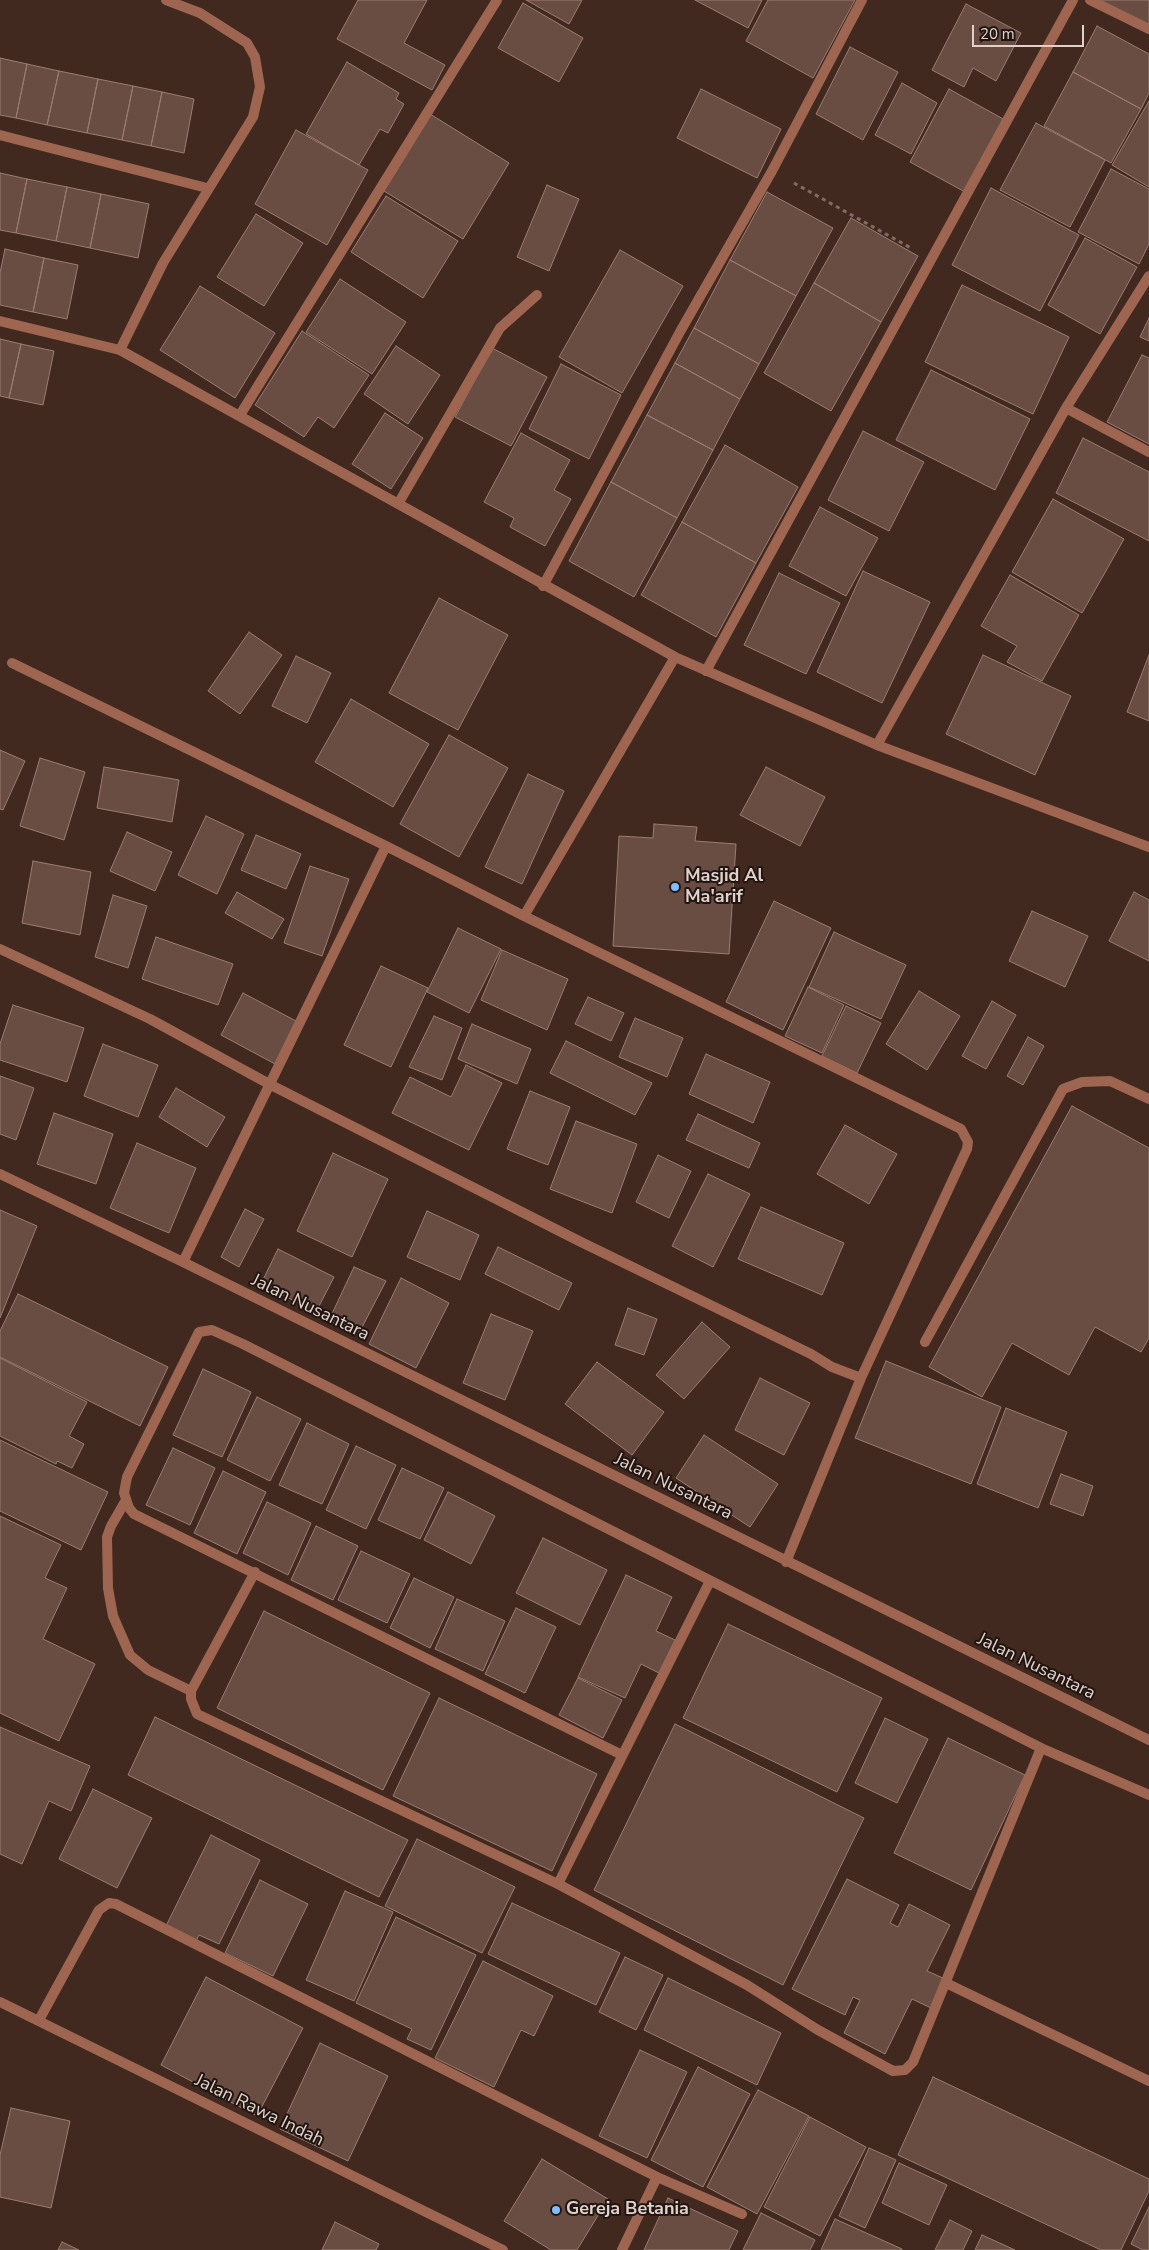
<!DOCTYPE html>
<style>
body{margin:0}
#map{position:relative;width:1149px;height:2250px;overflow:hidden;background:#422920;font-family:"Nunito Sans",sans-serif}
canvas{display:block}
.scale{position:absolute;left:972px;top:25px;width:112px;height:22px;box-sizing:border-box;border:2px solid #e2d1cb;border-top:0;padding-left:6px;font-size:15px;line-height:18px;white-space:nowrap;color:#e2d1cb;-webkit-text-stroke:4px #201511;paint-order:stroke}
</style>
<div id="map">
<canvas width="1149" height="2250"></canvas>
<div class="scale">20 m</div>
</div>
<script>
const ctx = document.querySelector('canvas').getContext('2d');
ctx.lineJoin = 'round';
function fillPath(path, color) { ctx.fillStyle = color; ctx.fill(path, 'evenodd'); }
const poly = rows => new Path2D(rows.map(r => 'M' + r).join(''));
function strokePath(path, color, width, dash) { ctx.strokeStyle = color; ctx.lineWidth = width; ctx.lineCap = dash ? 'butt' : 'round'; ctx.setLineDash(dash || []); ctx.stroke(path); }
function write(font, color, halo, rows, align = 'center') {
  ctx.font = font + ' "Nunito Sans",sans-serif'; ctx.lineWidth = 4; ctx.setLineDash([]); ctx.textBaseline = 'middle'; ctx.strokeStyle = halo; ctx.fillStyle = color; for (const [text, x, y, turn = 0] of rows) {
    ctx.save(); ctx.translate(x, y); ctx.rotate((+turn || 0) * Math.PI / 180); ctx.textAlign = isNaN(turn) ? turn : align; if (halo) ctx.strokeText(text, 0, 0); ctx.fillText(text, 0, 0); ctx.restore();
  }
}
const building = poly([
 [358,0,427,0,404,43,445,65,432,90,337,39,358,0],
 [526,0,582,0,569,24,526,0],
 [695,0,762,0,748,28,695,0],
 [768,0,855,0,813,78,746,41,768,0],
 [1096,0,1149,0,1149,27,1096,0],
 [523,3,583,38,559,82,498,48,523,3],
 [966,4,1021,33,996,81,973,68,964,87,932,70,966,4],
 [1097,26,1149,54,1149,93,1141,109,1073,72,1097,26],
 [850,47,898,72,863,140,816,114,850,47],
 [0,58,27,64,16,118,0,115,0,58],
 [347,62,399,93,396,99,404,104,388,133,380,129,359,165,306,134,347,62],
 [27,64,59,71,47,125,16,118,27,64],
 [59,71,98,79,87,133,47,125,59,71],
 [1073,72,1141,109,1111,163,1044,126,1073,72],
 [98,79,133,86,122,140,87,133,98,79],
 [902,83,937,103,911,154,875,135,902,83],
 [133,86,162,92,151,146,122,140,133,86],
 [701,89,781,129,757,178,677,138,701,89],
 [949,89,1005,120,965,192,910,162,949,89],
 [162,92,194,99,184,153,151,146,162,92],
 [1149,101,1149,187,1112,165,1149,101],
 [430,114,509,163,463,239,384,191,430,114],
 [1036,123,1105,160,1070,227,1000,190,1036,123],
 [296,130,368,170,327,245,255,204,296,130],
 [1111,169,1149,189,1149,244,1139,264,1078,232,1111,169],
 [0,173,27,179,16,233,0,230,0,173],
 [27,179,67,187,56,241,16,233,27,179],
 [547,185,579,199,549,271,517,257,547,185],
 [67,187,101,194,90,248,56,241,67,187],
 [991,188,1079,235,1040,311,952,265,991,188],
 [767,192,833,228,796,296,730,260,767,192],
 [101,194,149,204,138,258,90,248,101,194],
 [386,196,458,241,423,298,351,252,386,196],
 [256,214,303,243,264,306,217,277,256,214],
 [851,218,918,256,881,322,814,283,851,218],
 [1085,238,1137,267,1100,334,1048,305,1085,238],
 [5,249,44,258,33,312,0,305,0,273,5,249],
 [620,250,683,286,622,393,559,357,620,250],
 [44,258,78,265,67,319,33,312,44,258],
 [730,260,796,296,759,364,694,328,730,260],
 [340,279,406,322,372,374,306,332,340,279],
 [814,283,881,322,831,411,764,373,814,283],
 [962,285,1069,337,1033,414,925,362,962,285],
 [200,286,275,333,235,398,160,350,200,286],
 [1149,318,1149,341,1140,337,1149,318],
 [694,328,759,364,740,399,675,363,694,328],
 [302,331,369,375,334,428,318,417,304,437,255,405,302,331],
 [0,339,21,344,9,398,0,396,0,339],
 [21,344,54,351,43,405,9,398,21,344],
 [396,346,440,375,408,424,364,394,396,346],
 [492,348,547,377,511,446,455,417,492,348],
 [1142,355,1149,358,1149,444,1107,422,1142,355],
 [675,363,740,399,713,450,647,415,675,363],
 [561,364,621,395,589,459,529,429,561,364],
 [931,370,1030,419,995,490,896,440,931,370],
 [385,413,423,438,391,489,352,464,385,413],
 [647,415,713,450,677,518,611,482,647,415],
 [863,431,924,462,889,531,828,500,863,431],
 [521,433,570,460,554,490,571,499,545,546,510,527,514,518,484,502,521,433],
 [1083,438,1149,472,1149,541,1056,493,1083,438],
 [725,445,798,487,756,563,682,522,725,445],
 [611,482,677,518,634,597,569,561,611,482],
 [1053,499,1124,539,1082,613,1012,572,1053,499],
 [820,507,878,538,846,596,789,566,820,507],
 [682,522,756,563,716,637,641,595,682,522],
 [863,571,930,602,882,703,817,672,863,571],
 [779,573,840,603,806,674,744,645,779,573],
 [1010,575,1079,615,1042,681,1007,662,1017,646,981,626,1010,575],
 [439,598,508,635,458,730,389,693,439,598],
 [249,632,282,655,240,714,208,691,249,632],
 [983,655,1071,696,1035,775,946,734,983,655],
 [1149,655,1149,721,1127,712,1149,655],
 [296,656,331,673,307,723,272,706,296,656],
 [351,699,429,744,393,807,315,762,351,699],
 [449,735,508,768,459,857,400,824,449,735],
 [0,750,25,761,3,810,0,809,0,750],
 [40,758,85,772,64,840,20,826,40,758],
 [104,767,179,780,172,822,97,808,104,767],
 [766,767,825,797,800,846,740,815,766,767],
 [528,774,564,791,522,884,485,867,528,774],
 [206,816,244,834,217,894,178,875,206,816],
 [654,824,697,827,695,841,736,844,729,954,613,946,619,836,653,838,654,824],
 [127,832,172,852,155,891,110,871,127,832],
 [256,835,301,854,286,889,241,870,256,835],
 [33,861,91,872,80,935,22,923,33,861],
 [310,866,349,879,322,956,284,943,310,866],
 [237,892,284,919,272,939,225,913,237,892],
 [1134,892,1149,900,1149,961,1109,941,1134,892],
 [113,895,147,906,128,968,95,957,113,895],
 [774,901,831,928,783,1030,726,1002,774,901],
 [1032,911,1088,936,1065,987,1009,961,1032,911],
 [458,928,501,949,469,1013,427,992,458,928],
 [834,932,906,965,881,1019,809,987,834,932],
 [156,937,233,964,218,1005,142,979,156,937],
 [502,950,568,979,547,1030,481,1000,502,950],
 [381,966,428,988,391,1067,344,1045,381,966],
 [808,987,844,1005,822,1053,785,1036,808,987],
 [919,991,960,1016,927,1070,886,1044,919,991],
 [243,993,296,1021,275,1064,221,1035,243,993],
 [588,997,624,1013,611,1041,575,1024,588,997],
 [992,1001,1016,1015,986,1069,962,1056,992,1001],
 [13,1005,84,1028,67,1082,0,1060,0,1044,13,1005],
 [846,1006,881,1023,857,1073,822,1056,846,1006],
 [434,1016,462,1028,442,1080,409,1067,434,1016],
 [635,1018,683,1038,667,1077,619,1057,635,1018],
 [472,1024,531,1049,517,1084,458,1059,472,1024],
 [1028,1037,1044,1046,1023,1085,1007,1076,1028,1037],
 [566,1041,652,1083,635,1115,550,1073,566,1041],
 [103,1044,158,1065,138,1117,84,1096,103,1044],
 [706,1054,770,1082,753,1123,689,1094,706,1054],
 [466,1065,502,1083,469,1150,392,1113,410,1077,451,1097,466,1065],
 [0,1076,34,1088,16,1140,0,1134,0,1076],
 [176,1088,225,1117,207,1147,159,1117,176,1088],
 [530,1091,570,1107,548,1165,507,1149,530,1091],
 [1072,1106,1149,1148,1149,1338,1141,1352,1095,1327,1069,1375,1012,1343,982,1397,929,1367,1072,1106],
 [54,1113,113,1134,96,1184,37,1164,54,1113],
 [698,1114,760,1143,749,1168,686,1140,698,1114],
 [576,1121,637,1144,612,1213,550,1189,576,1121],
 [845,1125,897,1154,869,1204,817,1174,845,1125],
 [137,1143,196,1168,169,1233,110,1208,137,1143],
 [333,1153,388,1179,352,1257,297,1231,333,1153],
 [658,1155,691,1171,669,1218,636,1202,658,1155],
 [708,1174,750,1194,713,1267,672,1246,708,1174],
 [761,1207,844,1243,822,1295,738,1259,761,1207],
 [245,1209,264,1219,239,1267,221,1257,245,1209],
 [0,1210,37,1226,0,1318,0,1210],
 [427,1211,479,1235,460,1280,407,1257,427,1211],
 [498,1247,572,1283,559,1310,485,1274,498,1247],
 [278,1249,334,1277,316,1312,261,1284,278,1249],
 [354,1267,386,1281,358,1335,329,1320,354,1267],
 [401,1278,449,1303,416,1368,369,1344,401,1278],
 [18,1294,168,1367,140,1426,0,1357,0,1331,18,1294],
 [628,1308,657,1319,644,1355,615,1345,628,1308],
 [491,1314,533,1331,505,1400,463,1383,491,1314],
 [702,1322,730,1347,684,1399,656,1375,702,1322],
 [0,1358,87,1402,69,1436,84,1444,72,1468,57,1461,56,1464,0,1436,0,1358],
 [886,1361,1001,1407,971,1484,855,1438,886,1361],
 [597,1362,664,1412,632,1455,565,1404,597,1362],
 [203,1369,251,1392,222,1457,173,1435,203,1369],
 [760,1378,810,1403,784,1455,735,1430,760,1378],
 [257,1397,301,1419,270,1481,227,1460,257,1397],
 [1006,1408,1067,1432,1038,1508,977,1484,1006,1408],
 [307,1423,349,1444,322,1504,279,1485,307,1423],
 [704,1435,778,1484,750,1527,676,1478,704,1435],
 [0,1440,108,1492,81,1550,0,1511,0,1440],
 [356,1446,396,1465,366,1529,326,1510,356,1446],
 [173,1448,215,1468,190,1525,146,1505,173,1448],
 [402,1468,444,1488,420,1539,378,1520,402,1468],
 [223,1471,266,1492,237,1554,194,1533,223,1471],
 [1061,1474,1093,1486,1083,1516,1050,1504,1061,1474],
 [448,1492,495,1516,471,1564,424,1540,448,1492],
 [267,1502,311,1523,288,1575,243,1553,267,1502],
 [0,1516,61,1545,45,1578,67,1588,43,1639,95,1664,59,1741,0,1713,0,1516],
 [316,1526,358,1546,333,1600,291,1580,316,1526],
 [543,1538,607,1570,580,1625,516,1593,543,1538],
 [361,1551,410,1574,387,1623,338,1600,361,1551],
 [626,1575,672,1597,656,1631,675,1640,659,1673,641,1664,625,1698,578,1677,626,1575],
 [414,1578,454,1597,430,1648,390,1628,414,1578],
 [457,1599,505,1621,483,1671,435,1649,457,1599],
 [516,1608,556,1627,525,1693,485,1674,516,1608],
 [264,1611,430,1693,383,1790,217,1708,264,1611],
 [728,1624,882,1698,837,1792,683,1718,728,1624],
 [578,1678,622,1700,603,1738,559,1715,578,1678],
 [439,1698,597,1774,552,1871,393,1796,439,1698],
 [155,1717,408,1840,379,1897,128,1775,155,1717],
 [885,1718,928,1739,897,1803,855,1783,885,1718],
 [675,1724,864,1818,783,1985,594,1890,675,1724],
 [0,1727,90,1766,71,1811,49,1801,22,1864,0,1854,0,1727],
 [948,1738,1025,1775,971,1890,894,1853,948,1738],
 [93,1789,152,1818,117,1888,59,1859,93,1789],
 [211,1835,260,1860,219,1944,199,1935,196,1941,166,1926,211,1835],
 [417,1839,515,1887,482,1953,385,1906,417,1839],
 [847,1879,899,1905,890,1923,898,1927,909,1904,950,1925,927,1971,945,1979,931,2008,912,1999,885,2054,844,2033,860,2000,853,1997,845,2015,792,1989,847,1879],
 [260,1880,308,1904,273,1976,225,1953,260,1880],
 [345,1891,393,1912,354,2001,306,1980,345,1891],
 [512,1903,620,1953,596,2005,488,1954,512,1903],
 [396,1917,476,1955,431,2050,407,2039,412,2029,356,2003,396,1917],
 [625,1957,663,1975,636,2030,599,2012,625,1957],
 [483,1961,553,1996,534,2036,521,2030,494,2087,435,2058,483,1961],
 [206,1977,303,2028,257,2116,161,2065,206,1977],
 [668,1978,781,2033,757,2085,644,2030,668,1978],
 [320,2043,388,2076,348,2161,280,2129,320,2043],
 [640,2050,687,2072,647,2158,599,2136,640,2050],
 [698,2067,750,2094,703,2187,651,2160,698,2067],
 [933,2077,1149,2179,1149,2191,1121,2250,1101,2250,898,2155,933,2077],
 [758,2090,809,2116,757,2214,707,2187,758,2090],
 [11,2108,70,2121,51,2208,0,2197,0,2155,11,2108],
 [810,2117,866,2147,820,2236,764,2207,810,2117],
 [869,2148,896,2160,865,2228,839,2216,869,2148],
 [542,2159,608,2199,577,2250,551,2250,504,2221,542,2159],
 [899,2163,947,2185,929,2225,882,2203,899,2163],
 [668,2198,738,2231,729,2250,644,2250,668,2198],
 [1149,2207,1149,2250,1143,2250,1131,2244,1149,2207],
 [761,2213,815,2240,810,2250,743,2250,761,2213],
 [835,2219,902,2249,902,2250,821,2250,835,2219],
 [950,2220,972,2231,963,2250,935,2250,950,2220],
 [335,2222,379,2244,376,2250,322,2250,335,2222],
 [982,2235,1015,2250,975,2250,982,2235],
 [62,2242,79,2250,58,2250,62,2242]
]);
fillPath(building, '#694d43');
strokePath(building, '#9b7c72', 1);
strokePath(poly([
 [794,183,911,248]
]), '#816b64', 3, [4, 4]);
strokePath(poly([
 [925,1342,1063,1089,1082,1082,1110,1081,1149,1099]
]), '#9e6550', 10);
strokePath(poly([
 [166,0,200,13,247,43,255,57,260,87,253,117,163,263,120,350,675,657,877,745,1149,847],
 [1090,0,1149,29],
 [0,135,207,188],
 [0,321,120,350],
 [1066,408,1149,276],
 [240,415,497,0],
 [398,504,500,328,537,295],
 [543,586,681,330,772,171,862,0],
 [12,663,386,846,524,916,961,1129,968,1142,967,1149,861,1378,786,1562],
 [706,671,1073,0],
 [877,745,1066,408,1149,452],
 [386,846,183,1262,1149,1740],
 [524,916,675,657],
 [0,949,150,1019,271,1085,581,1242,811,1354,832,1367,861,1378],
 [0,1174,183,1262],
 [126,1500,111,1526,107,1537,108,1588,113,1616,130,1655,148,1670,191,1691],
 [255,1572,191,1691,191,1699,197,1714,558,1884,747,1985,818,2030,893,2071,905,2070,913,2062,1041,1748],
 [622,1755,134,1514,129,1508,124,1493,127,1477,199,1332,212,1330,243,1344,1041,1748,1149,1795],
 [558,1884,710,1581],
 [946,1983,1149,2081],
 [0,2002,503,2250],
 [39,2020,99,1910,109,1903,116,1904,657,2177,742,2214],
 [622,2250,657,2177]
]), '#9e6550', 10);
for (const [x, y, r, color] of [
 [675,887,5,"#81bdfa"],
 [556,2210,5,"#81bdfa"]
]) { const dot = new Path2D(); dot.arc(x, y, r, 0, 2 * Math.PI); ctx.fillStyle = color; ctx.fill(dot); strokePath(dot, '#201511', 2); }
write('bold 18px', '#e2d1cb', '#201511', [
 ["Masjid Al",685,877],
 ["Ma'arif",685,898],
 ["Gereja Betania",566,2210]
], 'left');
write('18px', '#e2d1cb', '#201511', [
 ["Jalan Nusantara",310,1308,26],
 ["Jalan Nusantara",673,1487,26],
 ["Jalan Nusantara",1036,1667,26],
 ["Jalan Rawa Indah",259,2111,26]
]);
</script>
